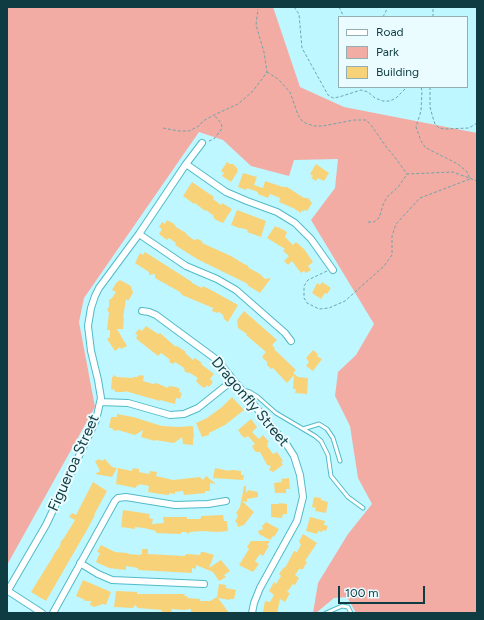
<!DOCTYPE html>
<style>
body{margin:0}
#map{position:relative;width:484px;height:620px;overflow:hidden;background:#bef7ff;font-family:Figtree,sans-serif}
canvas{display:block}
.frame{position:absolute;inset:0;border:8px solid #0e3c42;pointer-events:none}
.legend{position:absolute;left:338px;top:16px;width:130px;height:72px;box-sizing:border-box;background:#eafcff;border:1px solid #92afb3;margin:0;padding:5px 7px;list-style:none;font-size:12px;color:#0e3c42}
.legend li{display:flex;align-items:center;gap:8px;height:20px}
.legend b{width:20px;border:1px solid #92afb3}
.scale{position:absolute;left:338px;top:586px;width:87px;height:18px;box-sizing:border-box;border:2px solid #0e3c42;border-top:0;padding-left:5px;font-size:12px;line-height:14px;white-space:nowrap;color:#0e3c42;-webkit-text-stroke:3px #eafcff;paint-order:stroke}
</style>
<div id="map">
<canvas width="484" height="620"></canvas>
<div class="frame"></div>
<ul class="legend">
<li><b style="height:5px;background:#fff"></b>Road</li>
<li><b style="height:11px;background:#f3aca3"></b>Park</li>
<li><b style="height:11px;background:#f8d279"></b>Building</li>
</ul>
<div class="scale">100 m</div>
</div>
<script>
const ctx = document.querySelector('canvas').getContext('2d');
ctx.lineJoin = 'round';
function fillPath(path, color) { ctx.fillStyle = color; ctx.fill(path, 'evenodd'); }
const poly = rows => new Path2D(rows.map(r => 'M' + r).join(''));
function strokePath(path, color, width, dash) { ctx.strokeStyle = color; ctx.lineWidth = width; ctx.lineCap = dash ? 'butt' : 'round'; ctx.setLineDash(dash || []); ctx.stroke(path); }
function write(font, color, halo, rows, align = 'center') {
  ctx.font = font + ' Figtree,sans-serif'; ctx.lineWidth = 4; ctx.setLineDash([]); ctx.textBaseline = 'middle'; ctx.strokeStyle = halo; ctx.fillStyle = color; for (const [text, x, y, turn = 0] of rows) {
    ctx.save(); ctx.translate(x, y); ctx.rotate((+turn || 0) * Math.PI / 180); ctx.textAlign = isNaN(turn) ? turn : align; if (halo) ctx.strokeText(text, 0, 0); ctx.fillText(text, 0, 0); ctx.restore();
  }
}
fillPath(poly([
 [7,7,273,7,300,87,344,107,477,133,477,613,356,613,347,597,334,598,316,613,313,613,318,583,348,534,372,504,358,478,350,426,335,396,338,372,356,355,374,324,311,220,335,188,338,159,294,160,289,176,251,166,223,140,199,132,84,298,79,322,95,407,7,565]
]), '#f3aca3');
fillPath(poly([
 [227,162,230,164,233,164,238,169,237,170,238,171,231,182,222,176,224,173,221,171],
 [316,164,329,173,324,181,318,178,316,181,311,178,313,176,310,174],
 [243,173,257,177,254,185,263,188,265,181,283,187,287,187,304,198,308,198,312,203,307,211,304,210,304,212,302,210,301,213,293,208,279,202,280,198,270,194,268,198,258,194,258,192,247,188,246,190,238,187],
 [192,182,214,197,213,199,221,205,222,203,232,209,223,223,216,220,213,217,214,216,206,210,205,211,195,203,194,204,183,196],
 [237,210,266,221,261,237,247,232,248,230,241,228,239,228,231,225],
 [167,220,174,224,176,227,186,233,187,235,194,240,198,239,203,242,202,243,231,256,244,264,247,265,249,268,260,274,265,279,271,278,260,293,247,285,248,284,197,259,175,245,176,243,169,238,167,240,159,234,162,229,159,227,162,222,165,224],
 [275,226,278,228,278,227,287,232,285,237,293,245,296,242,304,249,313,262,308,266,311,270,306,273,304,271,301,273,292,261,288,265,284,261,289,256,283,251,285,249,267,238],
 [145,252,192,282,192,283,202,288,203,286,211,290,238,305,228,322,224,319,223,315,219,312,217,313,212,311,213,308,182,295,180,292,155,278,155,274,149,275,149,272,135,263,140,253,143,255],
 [120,280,131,286,133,293,128,301,126,299,123,318,124,318,123,329,117,329,127,346,121,349,120,347,115,351,107,339,110,337,110,330,107,330,109,313,107,309,109,307,109,300,112,298,116,292,112,290,116,283],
 [322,282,331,288,327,294,325,293,321,299,312,293,317,283,320,285],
 [244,311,277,340,272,345,275,348,274,349,296,370,293,373,298,377,308,378,307,394,295,393,296,389,293,389,294,375,287,383,286,382,273,368,271,369,267,365,267,362,262,357,266,352,246,335,247,334,238,328,237,320],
 [146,326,158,334,160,333,176,347,177,346,186,352,185,353,193,360,195,358,202,363,201,364,214,374,210,379,213,382,209,387,207,385,205,388,201,386,196,381,198,378,190,373,185,372,184,368,175,362,173,364,169,362,170,360,168,358,161,353,158,356,139,341,136,338,138,335,135,334,139,329,142,331],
 [313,350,318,354,317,356,322,359,313,371,306,366,309,362,306,358],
 [114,375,117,377,133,378,134,377,137,377,140,375,144,376,143,381,153,384,156,383,168,388,169,386,176,387,180,389,179,392,182,393,180,399,176,398,175,404,160,400,160,401,125,391,125,392,115,392,115,390,111,389,112,378],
 [232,397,244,410,225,425,209,433,209,435,202,437,196,423,207,418,222,407],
 [117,414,133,417,162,426,179,427,193,426,194,438,193,438,193,445,183,444,182,437,174,443,155,440,155,441,141,437,143,430,135,435,118,430,114,431,112,428,109,428,111,417,117,417],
 [251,419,257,427,252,432,259,439,263,435,269,442,267,443,268,445,267,446,273,454,277,452,283,461,281,462,283,465,273,472,269,470,271,466,267,465,260,452,256,452,254,450,252,446,255,444,248,436,245,438,242,436,238,430],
 [100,459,101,461,105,459,112,467,117,468,112,477,95,474,100,471,95,461],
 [118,468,132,471,133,468,139,469,139,472,149,474,150,471,157,472,156,476,173,480,200,477,203,480,206,476,216,484,210,483,210,491,205,491,205,493,184,495,183,491,175,492,175,494,169,493,169,495,160,494,148,492,149,486,139,484,139,486,137,485,136,488,116,484],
 [215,468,230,471,230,470,234,470,241,471,241,475,244,475,243,480,213,478],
 [289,478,290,489,286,489,286,493,275,493,274,483,282,482,281,479],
 [93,482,107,491,94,515,95,515,88,528,46,601,31,592,47,566,51,560,54,554,60,546,61,541,64,538,75,520,69,517,72,513,76,515],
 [244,486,246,486,246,493,248,490,258,492,258,497,247,499,247,502,242,501,254,512,244,525,238,527,237,523,235,521,238,517,237,516,238,515,236,513,240,507],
 [314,497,321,498,321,500,328,502,326,513,315,511,316,508,312,507],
 [279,503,287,504,287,514,283,514,282,518,271,517,271,504,279,504],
 [123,510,150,514,149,518,153,519,152,524,164,523,163,517,187,517,187,519,199,519,201,518,201,516,223,515,224,521,227,521,228,531,218,532,202,531,190,532,188,534,186,532,182,532,180,534,156,533,156,531,144,528,135,527,135,529,121,527],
 [310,517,325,521,324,525,328,526,326,531,323,530,322,532,318,531,317,534,306,531],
 [266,522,279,529,274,537,273,536,270,540,259,534,258,531,263,529,262,526],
 [303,534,317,543,305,561,307,562,303,569,299,569,295,575,299,578,295,585,293,584,287,592,290,593,285,602,280,599,277,613,263,612,265,601,270,602,274,595,269,591,274,582,276,584,281,576,279,574,284,567,285,568,294,551,297,552,301,545,299,541],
 [251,541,270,541,267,545,269,546,263,556,260,554,255,561,259,564,253,572,239,565,249,549,247,547],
 [101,545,115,552,127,553,129,554,139,555,142,554,142,549,148,549,148,554,185,556,186,554,200,555,201,552,204,552,214,555,209,568,221,560,230,571,224,575,226,577,219,581,213,572,196,565,196,569,192,568,192,573,138,570,138,568,126,566,126,570,109,568,96,562,100,553,97,552],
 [83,580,111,592,106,605,103,604,94,607,90,605,91,601,84,601,85,600,76,596],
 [219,584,226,585,226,588,236,590,234,599,230,599,230,600,218,598,229,613,191,613,191,609,184,610,172,609,171,613,167,613,167,612,162,612,162,610,138,608,135,605,133,608,114,607,116,591,137,592,137,594,185,594,184,596,187,596,187,598,200,599,200,601,210,601,217,597]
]), '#f8d279');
const service = poly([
 [243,390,250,392,258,397,276,413,315,436,321,441,328,455,331,476,348,497,363,508],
 [303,429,319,424,327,429,333,438,340,461],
 [326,613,342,606,348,607,351,613]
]);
const minor = poly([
 [186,164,226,192,247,201,277,212,295,223,311,239,333,270],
 [139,234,186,266,217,279,236,290,285,333,291,341],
 [142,311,149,312,156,315,217,360,287,445,294,456,300,475,303,497,297,521,260,588,254,603,252,613],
 [100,402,128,403,170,415,184,414,198,408,233,380],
 [80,563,98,574,112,580,204,584],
 [8,591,42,613],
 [7,592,46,525,96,420,101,398,98,380,91,351,88,326,91,308,95,296,99,288,139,234,186,164,202,143],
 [53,613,115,501,118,498,126,497,175,505,208,504,226,501]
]);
strokePath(service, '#52bac7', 5);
strokePath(minor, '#52bac7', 8);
strokePath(poly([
 [294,7,299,14,302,48,328,95,333,98,339,97,361,90,368,92,375,98,383,101,390,101,396,98,407,87],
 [339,7,344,17],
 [383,17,388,7],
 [433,17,433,7],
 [267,72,278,79,290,92,298,115,302,121,307,124,315,126,323,126,354,120,366,120,371,125,387,148,394,156,407,174],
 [430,87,430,107,433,118,435,124,439,128,445,129,469,128,477,123],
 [163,128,179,131,189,131,199,126,203,121,214,115,238,104,252,92,259,83,267,72,264,52,256,25,258,9],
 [209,141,214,139,221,130,222,126,221,123,214,115],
 [368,222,374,222,379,218,383,205,387,197,399,186,407,174,453,172,477,181],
 [327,271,308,280,304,286,304,298,307,303,319,309,329,308,345,301,384,266,392,255,392,236,396,224,420,198,470,179,467,172,458,164,430,150,425,147,421,141,416,127,421,111,422,91,421,87]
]), '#6fa4ab', 1, [3, 2]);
strokePath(service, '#fff', 3);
strokePath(minor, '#fff', 6);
write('15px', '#0e3c42', '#eafcff', [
 ["Dragonfly Street",250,402,50],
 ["Figueroa Street",74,463,-66]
]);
</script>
